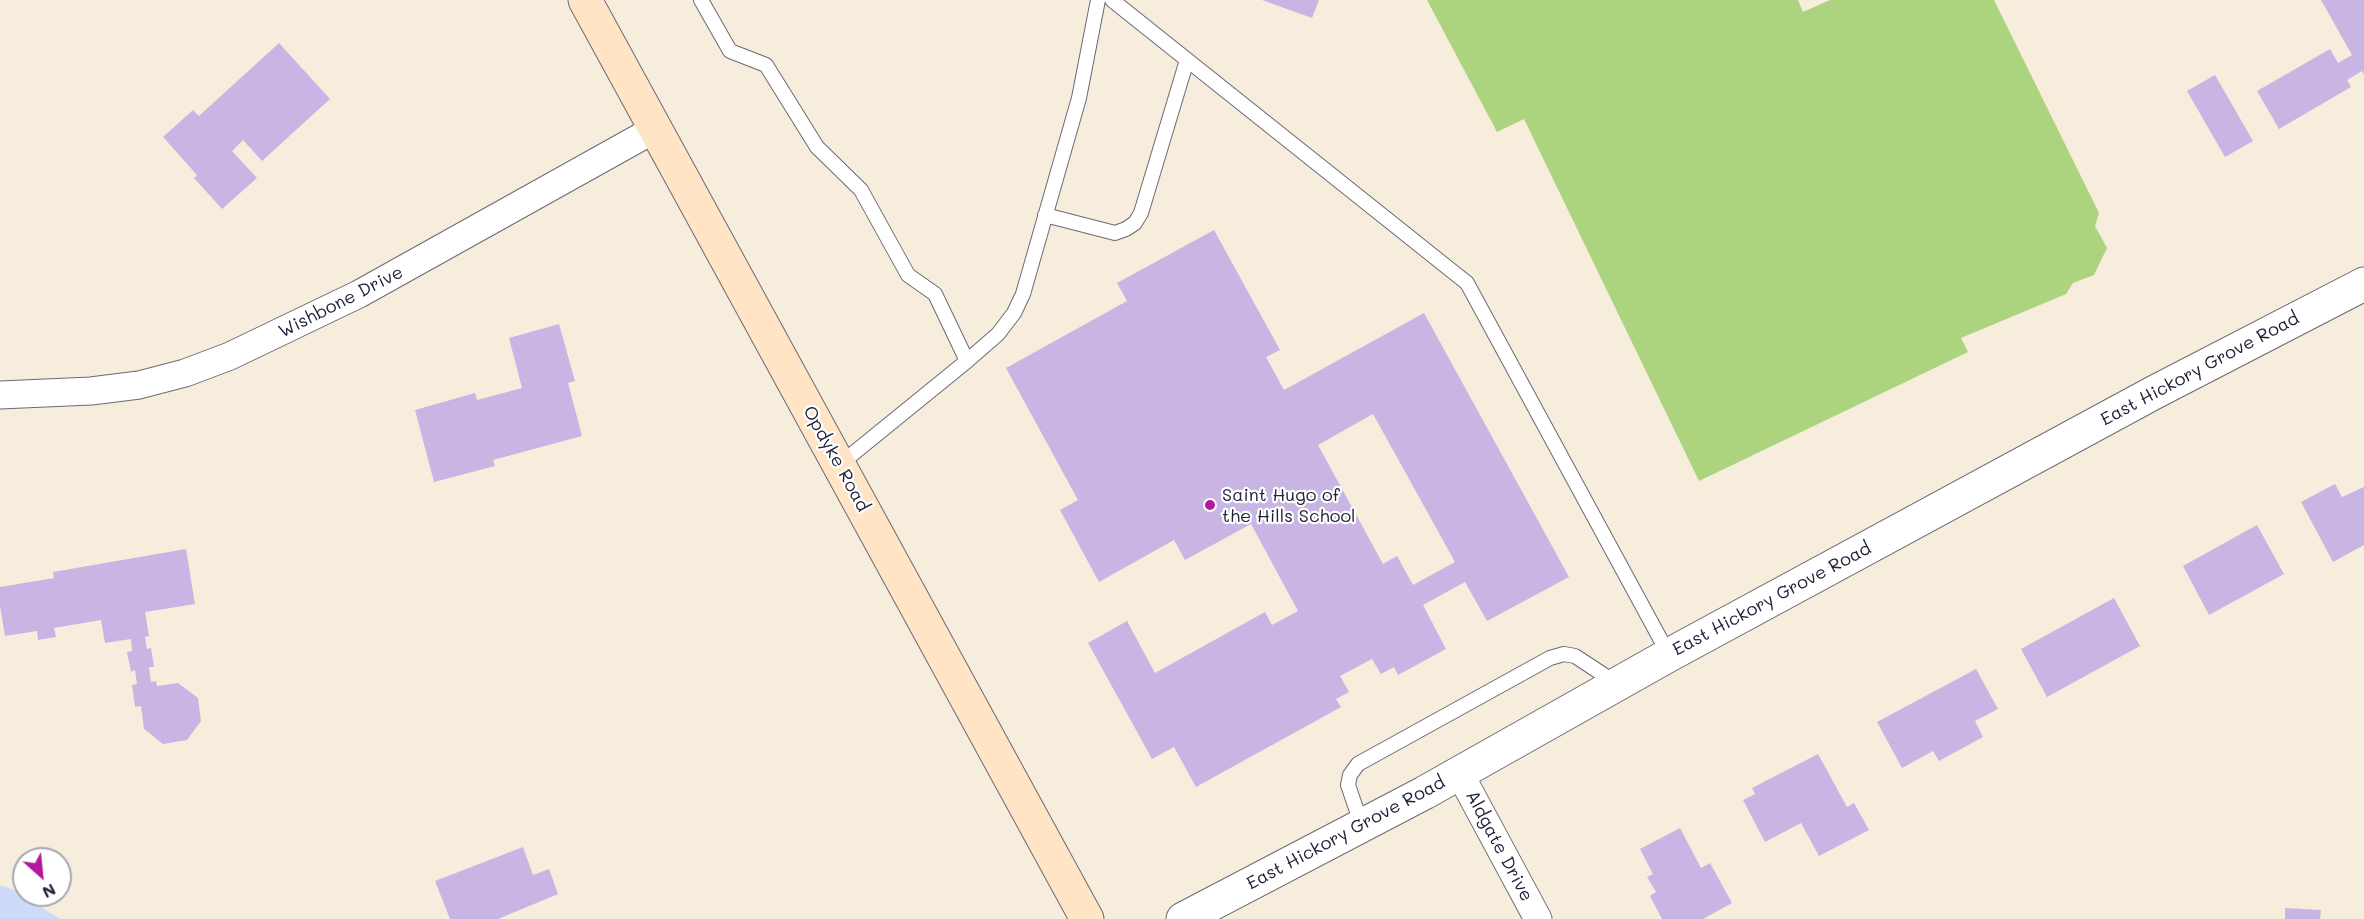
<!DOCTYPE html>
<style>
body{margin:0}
#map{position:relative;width:2364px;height:919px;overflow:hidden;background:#f6eddc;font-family:Mali,sans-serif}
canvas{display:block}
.north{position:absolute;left:12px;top:847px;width:60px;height:60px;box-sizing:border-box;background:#fff;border:2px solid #a7a7b1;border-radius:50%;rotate:153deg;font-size:16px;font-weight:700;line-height:24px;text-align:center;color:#22223b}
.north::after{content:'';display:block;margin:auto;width:21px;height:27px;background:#b5179e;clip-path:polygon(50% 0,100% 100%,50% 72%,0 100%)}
</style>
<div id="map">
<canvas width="2364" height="919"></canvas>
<div class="north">N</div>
</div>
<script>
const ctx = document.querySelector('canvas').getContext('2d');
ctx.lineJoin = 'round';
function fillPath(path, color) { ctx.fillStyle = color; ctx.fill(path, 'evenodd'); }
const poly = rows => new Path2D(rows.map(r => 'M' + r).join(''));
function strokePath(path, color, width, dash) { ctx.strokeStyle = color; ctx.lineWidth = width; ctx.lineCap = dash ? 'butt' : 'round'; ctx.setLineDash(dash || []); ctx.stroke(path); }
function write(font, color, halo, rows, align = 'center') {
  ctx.font = font + ' Mali,sans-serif'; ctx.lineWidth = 4.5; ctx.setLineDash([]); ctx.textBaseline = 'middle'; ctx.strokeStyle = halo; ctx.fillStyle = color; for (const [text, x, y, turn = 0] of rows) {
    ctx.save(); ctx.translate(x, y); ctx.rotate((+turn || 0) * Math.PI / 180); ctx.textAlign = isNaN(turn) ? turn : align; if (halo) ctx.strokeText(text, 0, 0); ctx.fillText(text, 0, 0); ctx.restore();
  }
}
fillPath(poly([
 [0,885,14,890,60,919,0,919]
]), '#cedafa');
fillPath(poly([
 [1427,0,1798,0,1803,12,1830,0,1994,0,2099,213,2095,226,2107,248,2094,275,2073,283,2066,294,1961,338,1968,352,1699,481,1524,119,1497,132]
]), '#acd47f');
fillPath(poly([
 [1262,0,1319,0,1312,18],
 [2321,0,2364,0,2364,75,2362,71,2347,80,2351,87,2279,129,2257,91,2330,49,2338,63,2352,55],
 [279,43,330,99,262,161,243,140,232,151,257,178,222,209,194,178,197,175,163,137,193,110,199,116],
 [2215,75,2253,141,2225,157,2187,91],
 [1214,230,1280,350,1266,357,1284,390,1424,313,1569,577,1487,621,1465,582,1423,605,1446,649,1398,675,1394,667,1381,674,1372,659,1340,676,1349,692,1336,699,1341,707,1196,787,1174,747,1152,759,1088,643,1127,621,1155,673,1265,612,1272,625,1298,611,1251,524,1185,560,1174,540,1099,582,1060,510,1078,500,1006,368,1127,301,1117,283],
 [1373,414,1455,562,1413,585,1397,556,1383,564,1318,445],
 [559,324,575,381,568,383,582,436,493,460,495,466,434,482,415,410,475,393,477,400,522,388,509,338],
 [2335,484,2342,497,2364,487,2364,545,2333,562,2301,502],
 [2257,525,2284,574,2209,615,2183,566],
 [186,549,195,604,145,612,149,636,145,637,147,649,151,648,154,667,149,667,151,682,156,681,157,686,178,683,198,698,201,721,187,740,163,744,144,729,141,706,135,707,132,685,137,684,135,670,131,672,127,652,132,651,131,639,105,643,101,620,54,628,56,637,38,640,37,631,5,636,0,606,0,587,54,578,53,572],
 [2114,598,2140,646,2047,697,2021,649],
 [1976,669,1998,709,1975,721,1983,737,1939,761,1933,751,1902,768,1877,722],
 [1818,754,1847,807,1854,803,1869,830,1819,856,1801,823,1765,842,1743,800,1755,794,1752,788],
 [1680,828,1701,868,1710,863,1732,903,1703,919,1662,919,1650,896,1656,892,1647,877,1653,874,1640,849],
 [523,847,533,875,549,869,558,894,498,919,450,919,435,881],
 [2285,908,2321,910,2320,919,2285,919]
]), '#c8b5e4');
const service = poly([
 [701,0,730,51,766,65,817,147,861,190,908,275,935,294,967,361,839,465],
 [1112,0,1467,283,1669,655],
 [1045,215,1115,233,1126,229,1135,223,1141,213,1187,60],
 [967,361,998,334,1014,313,1023,294,1079,98,1098,0],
 [1362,826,1348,785,1350,775,1358,764,1550,658,1564,654,1575,656,1616,683]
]);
const minor = poly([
 [0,395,91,391,139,385,185,373,230,356,359,294,655,129],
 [1460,774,1538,919]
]);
const tertiary = poly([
 [1183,919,1424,793,1669,655,2155,392,2364,284]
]);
const secondary = poly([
 [585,0,1087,919]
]);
strokePath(service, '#6c6973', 16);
strokePath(minor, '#6c6973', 29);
strokePath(tertiary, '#6c6973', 35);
strokePath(secondary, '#6c6973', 35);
strokePath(service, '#fff', 14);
strokePath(minor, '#fff', 27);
strokePath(tertiary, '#fff', 33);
strokePath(secondary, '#ffe4c6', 33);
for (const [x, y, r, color] of [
 [1210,505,6,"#b5179e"]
]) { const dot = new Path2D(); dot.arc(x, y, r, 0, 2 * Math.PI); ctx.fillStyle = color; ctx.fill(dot); strokePath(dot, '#fff', 2); }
write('18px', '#22223b', '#fff', [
 ["Wishbone Drive",341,302,-27],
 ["East Hickory Grove Road",2200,369,-28],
 ["Opdyke Road",836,459,61],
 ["East Hickory Grove Road",1772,599,-28],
 ["East Hickory Grove Road",1346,833,-28],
 ["Aldgate Drive",1499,846,62]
]);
write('18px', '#22223b', '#fff', [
 ["Saint Hugo of",1222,495],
 ["the Hills School",1222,516]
], 'left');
</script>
